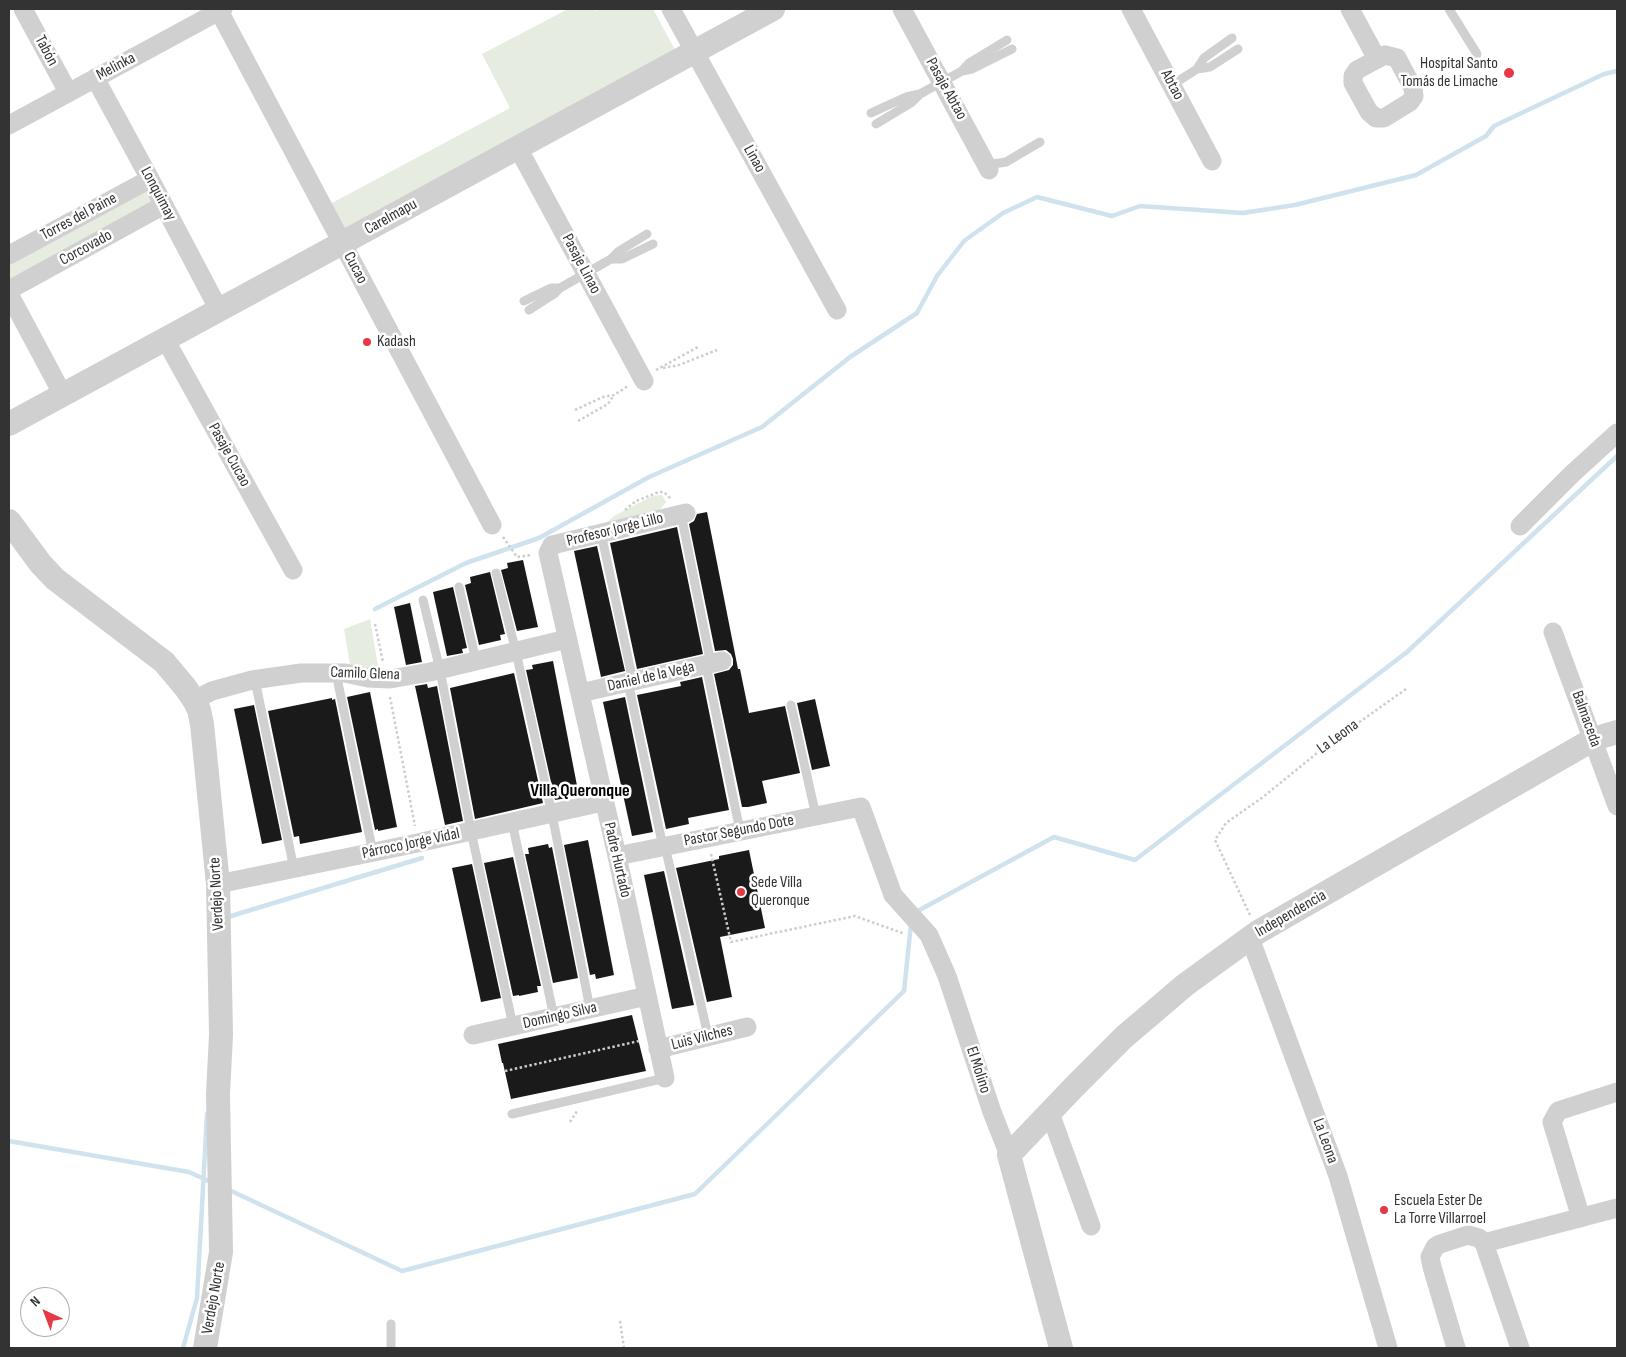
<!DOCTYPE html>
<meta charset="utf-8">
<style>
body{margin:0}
#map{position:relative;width:1626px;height:1357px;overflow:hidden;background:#fff;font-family:"Sofia Sans Condensed",sans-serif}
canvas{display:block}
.frame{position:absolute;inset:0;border:10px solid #333;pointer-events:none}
.north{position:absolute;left:20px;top:1287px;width:50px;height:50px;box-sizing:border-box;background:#fff;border:1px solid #adadad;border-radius:50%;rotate:317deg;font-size:14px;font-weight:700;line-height:20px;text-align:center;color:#333}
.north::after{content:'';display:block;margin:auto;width:18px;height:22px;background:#e63946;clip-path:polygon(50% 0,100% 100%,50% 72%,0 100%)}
</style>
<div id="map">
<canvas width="1626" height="1357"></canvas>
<div class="frame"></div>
<div class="north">N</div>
</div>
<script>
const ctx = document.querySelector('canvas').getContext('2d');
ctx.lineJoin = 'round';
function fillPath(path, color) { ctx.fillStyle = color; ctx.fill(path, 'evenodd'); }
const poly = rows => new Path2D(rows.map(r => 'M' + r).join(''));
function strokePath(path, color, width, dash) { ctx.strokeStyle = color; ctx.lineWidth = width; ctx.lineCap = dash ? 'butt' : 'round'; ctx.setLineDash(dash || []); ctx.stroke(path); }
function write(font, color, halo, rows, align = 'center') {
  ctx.font = font + ' "Sofia Sans Condensed",sans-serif'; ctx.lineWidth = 5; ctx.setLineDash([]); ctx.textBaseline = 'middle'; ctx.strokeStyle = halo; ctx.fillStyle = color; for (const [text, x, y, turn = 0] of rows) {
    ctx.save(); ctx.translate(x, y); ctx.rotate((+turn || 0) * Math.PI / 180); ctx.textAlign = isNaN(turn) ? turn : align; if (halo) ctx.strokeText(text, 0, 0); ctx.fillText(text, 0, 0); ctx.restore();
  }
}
fillPath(poly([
 [568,9,593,9,595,11,599,9,653,9,675,50,344,230,330,204,510,108,482,54],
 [145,187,155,206,9,281,9,260],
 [662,495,666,502,658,512,597,531,614,516,652,496],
 [370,619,379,672,350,665,344,629]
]), '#e6ecdf');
strokePath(poly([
 [375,609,466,563,539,538,649,477,762,427,850,357,917,313,937,276,964,241,1003,213,1037,197,1112,216,1140,206,1243,213,1295,205,1416,175,1486,136,1494,126,1604,74,1617,71],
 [914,913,1054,837,1135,860,1407,652,1617,456],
 [231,916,422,858],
 [9,1141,189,1172,213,1183],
 [227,1189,402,1271,695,1194,904,991,911,924],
 [183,1348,197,1298,207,1114]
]), '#cfe2ee', 4.5);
fillPath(poly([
 [707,512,738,669,740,669,749,713,785,706,800,773,762,781,767,803,748,807,742,807,714,674,729,670,733,665,733,659,731,654,726,650,715,651,689,524,694,521,697,514],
 [677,527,703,654,637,669,610,543],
 [597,546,625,671,601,677,574,551],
 [523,560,538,627,517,631,501,570,508,568,507,563],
 [490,572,505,634,500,635,501,640,479,645,465,585,471,583,470,577],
 [453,587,467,648,462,649,463,653,447,656,433,592],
 [410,603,422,662,406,665,394,607],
 [553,661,579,796,555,800,526,670,533,669,532,665],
 [514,673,543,803,475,819,450,688],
 [702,677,729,810,688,818,689,824,666,829,637,695,681,686,680,682],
 [427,684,428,688,437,686,463,821,445,825,415,686],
 [370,692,397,827,378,831,378,829,375,830,347,697],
 [625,697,653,832,632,836,603,702],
 [332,698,332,700,335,699,362,832,300,844,299,836,294,837,268,711],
 [815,699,830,766,812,770,797,703],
 [254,705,282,840,262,844,234,709],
 [588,840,614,975,596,979,595,974,590,975,564,845],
 [548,844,549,848,552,847,578,978,553,983,525,854,529,854,528,848],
 [749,850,765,928,720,937,732,997,707,1002,676,868,719,859,719,856],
 [513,857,541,986,537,986,538,992,519,996,519,995,513,996,484,863],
 [472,864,501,998,481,1002,452,868],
 [664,871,694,1005,672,1009,644,875],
 [632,1015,646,1071,511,1099,503,1063,502,1063,498,1044]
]), '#1a1a1a');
strokePath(poly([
 [663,368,679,365,717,350],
 [656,370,698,347],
 [575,410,603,397,614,395,628,386],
 [578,421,608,404,614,395],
 [625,510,636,501,659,492,664,492,671,499],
 [503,537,517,557,532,555],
 [375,624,383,662],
 [390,697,415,826],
 [711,854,731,942,855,916,905,934],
 [1250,915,1215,840,1226,823,1263,797,1327,745,1406,689],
 [505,1071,639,1041],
 [570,1122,577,1111],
 [620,1321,624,1348]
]), '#cdcdcd', 2.5, [2.5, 2.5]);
strokePath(poly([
 [1449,9,1477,54],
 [1197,69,1210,67,1238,49],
 [962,71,972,69,1012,49],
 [1172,85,1197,69,1204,58,1232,38],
 [871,113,906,97,920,94,962,71,969,63,1007,40],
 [876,124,911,103,919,95],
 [987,165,1006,162,1040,142],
 [611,259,622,259,653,244],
 [524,301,551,288,560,288],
 [529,310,554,294,560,288,611,259,619,251,647,234],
 [681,514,711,664],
 [601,533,633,681],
 [496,573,516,652,552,814,590,1009],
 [459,587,476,661],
 [423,600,440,670,471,831,513,1026],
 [706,665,740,831],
 [336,673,373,853],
 [255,680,294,869],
 [628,682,663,847],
 [791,705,816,816],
 [512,822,554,1017],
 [665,846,708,1036],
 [512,1114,665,1078],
 [391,1324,391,1348]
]), '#d0d0d0', 9);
strokePath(poly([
 [23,9,68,92],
 [671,9,837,310],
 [902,9,989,170],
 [1131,9,1212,161],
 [1350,9,1377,59],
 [219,11,492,525],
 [1385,55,1397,58,1413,88,1414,96,1410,102,1384,118,1376,118,1369,112,1353,83,1353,76,1357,70,1385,55],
 [95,78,150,179,219,310],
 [9,125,223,9],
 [518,148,644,381],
 [9,255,150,179],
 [9,290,164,205],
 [9,294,63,395],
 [165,339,293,570],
 [1520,526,1572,474,1617,433],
 [1553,632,1617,806],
 [580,693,722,661],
 [194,700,212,691,252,680,301,673,345,673,368,678,390,679,430,672,567,639],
 [617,856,861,807,893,895,929,935,947,976,992,1112,1009,1155],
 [218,884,408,845,603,802],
 [1250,938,1338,1176,1388,1348],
 [473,1035,647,996],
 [658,1049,747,1027],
 [665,1078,617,856,548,553,552,545,686,513],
 [1050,1113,1091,1226],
 [1581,1218,1552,1122,1558,1111,1617,1092],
 [1484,1243,1617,1208],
 [1456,1348,1432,1267,1430,1257,1435,1247,1440,1244,1468,1235,1479,1238,1484,1243,1520,1348]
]), '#d0d0d0', 19);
strokePath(poly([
 [9,424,773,9],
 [9,521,40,563,55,579,164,662,185,687,194,700,199,710,202,724,218,884,221,1035,218,1094,221,1252,205,1348],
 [1061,1348,1009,1155,1074,1087,1124,1037,1185,985,1258,932,1594,739,1617,732]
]), '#d0d0d0', 24);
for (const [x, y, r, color] of [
 [1509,73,6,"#e63946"],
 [367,342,5,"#e63946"],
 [741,892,5,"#e63946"],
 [1384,1210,5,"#e63946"]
]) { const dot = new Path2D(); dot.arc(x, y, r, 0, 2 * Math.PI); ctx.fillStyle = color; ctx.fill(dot); strokePath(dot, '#fff', 2); }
write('16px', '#333', '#fff', [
 ["Tabón",46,51,62],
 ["Melinka",116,67,-28],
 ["Abtao",1172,85,62],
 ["Pasaje Abtao",946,89,61],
 ["Linao",754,159,61],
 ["Lonquimay",158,194,62],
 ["Torres del Paine",79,217,-28],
 ["Carelmapu",391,217,-29],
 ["Corcovado",86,248,-29],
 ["Pasaje Linao",581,264,62],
 ["Cucao",355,268,62],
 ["Pasaje Cucao",229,455,61],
 ["Profesor Jorge Lillo",615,530,-14],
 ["Camilo Glena",365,674,2],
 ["Daniel de la Vega",651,677,-13],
 ["Balmaceda",1586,719,70],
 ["La Leona",1338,737,-36],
 ["Pastor Segundo Dote",739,831,-11],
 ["Párroco Jorge Vidal",411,844,-12],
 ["Padre Hurtado",617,860,77],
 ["Verdejo Norte",217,894,-93],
 ["Independencia",1291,914,-30],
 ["Domingo Silva",560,1016,-13],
 ["Luis Vilches",702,1038,-14],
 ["El Molino",978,1070,72],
 ["La Leona",1325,1141,70],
 ["Verdejo Norte",214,1298,-80]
]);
write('16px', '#333', '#fff', [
 ["Hospital Santo",1498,64,"right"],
 ["Tomás de Limache",1498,82,"right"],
 ["Kadash",377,342],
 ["Sede Villa",751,883],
 ["Queronque",751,901],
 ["Escuela Ester De",1394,1201],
 ["La Torre Villarroel",1394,1219]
], 'left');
write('bold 18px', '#000', '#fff', [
 ["Villa Queronque",580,791]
]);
</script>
